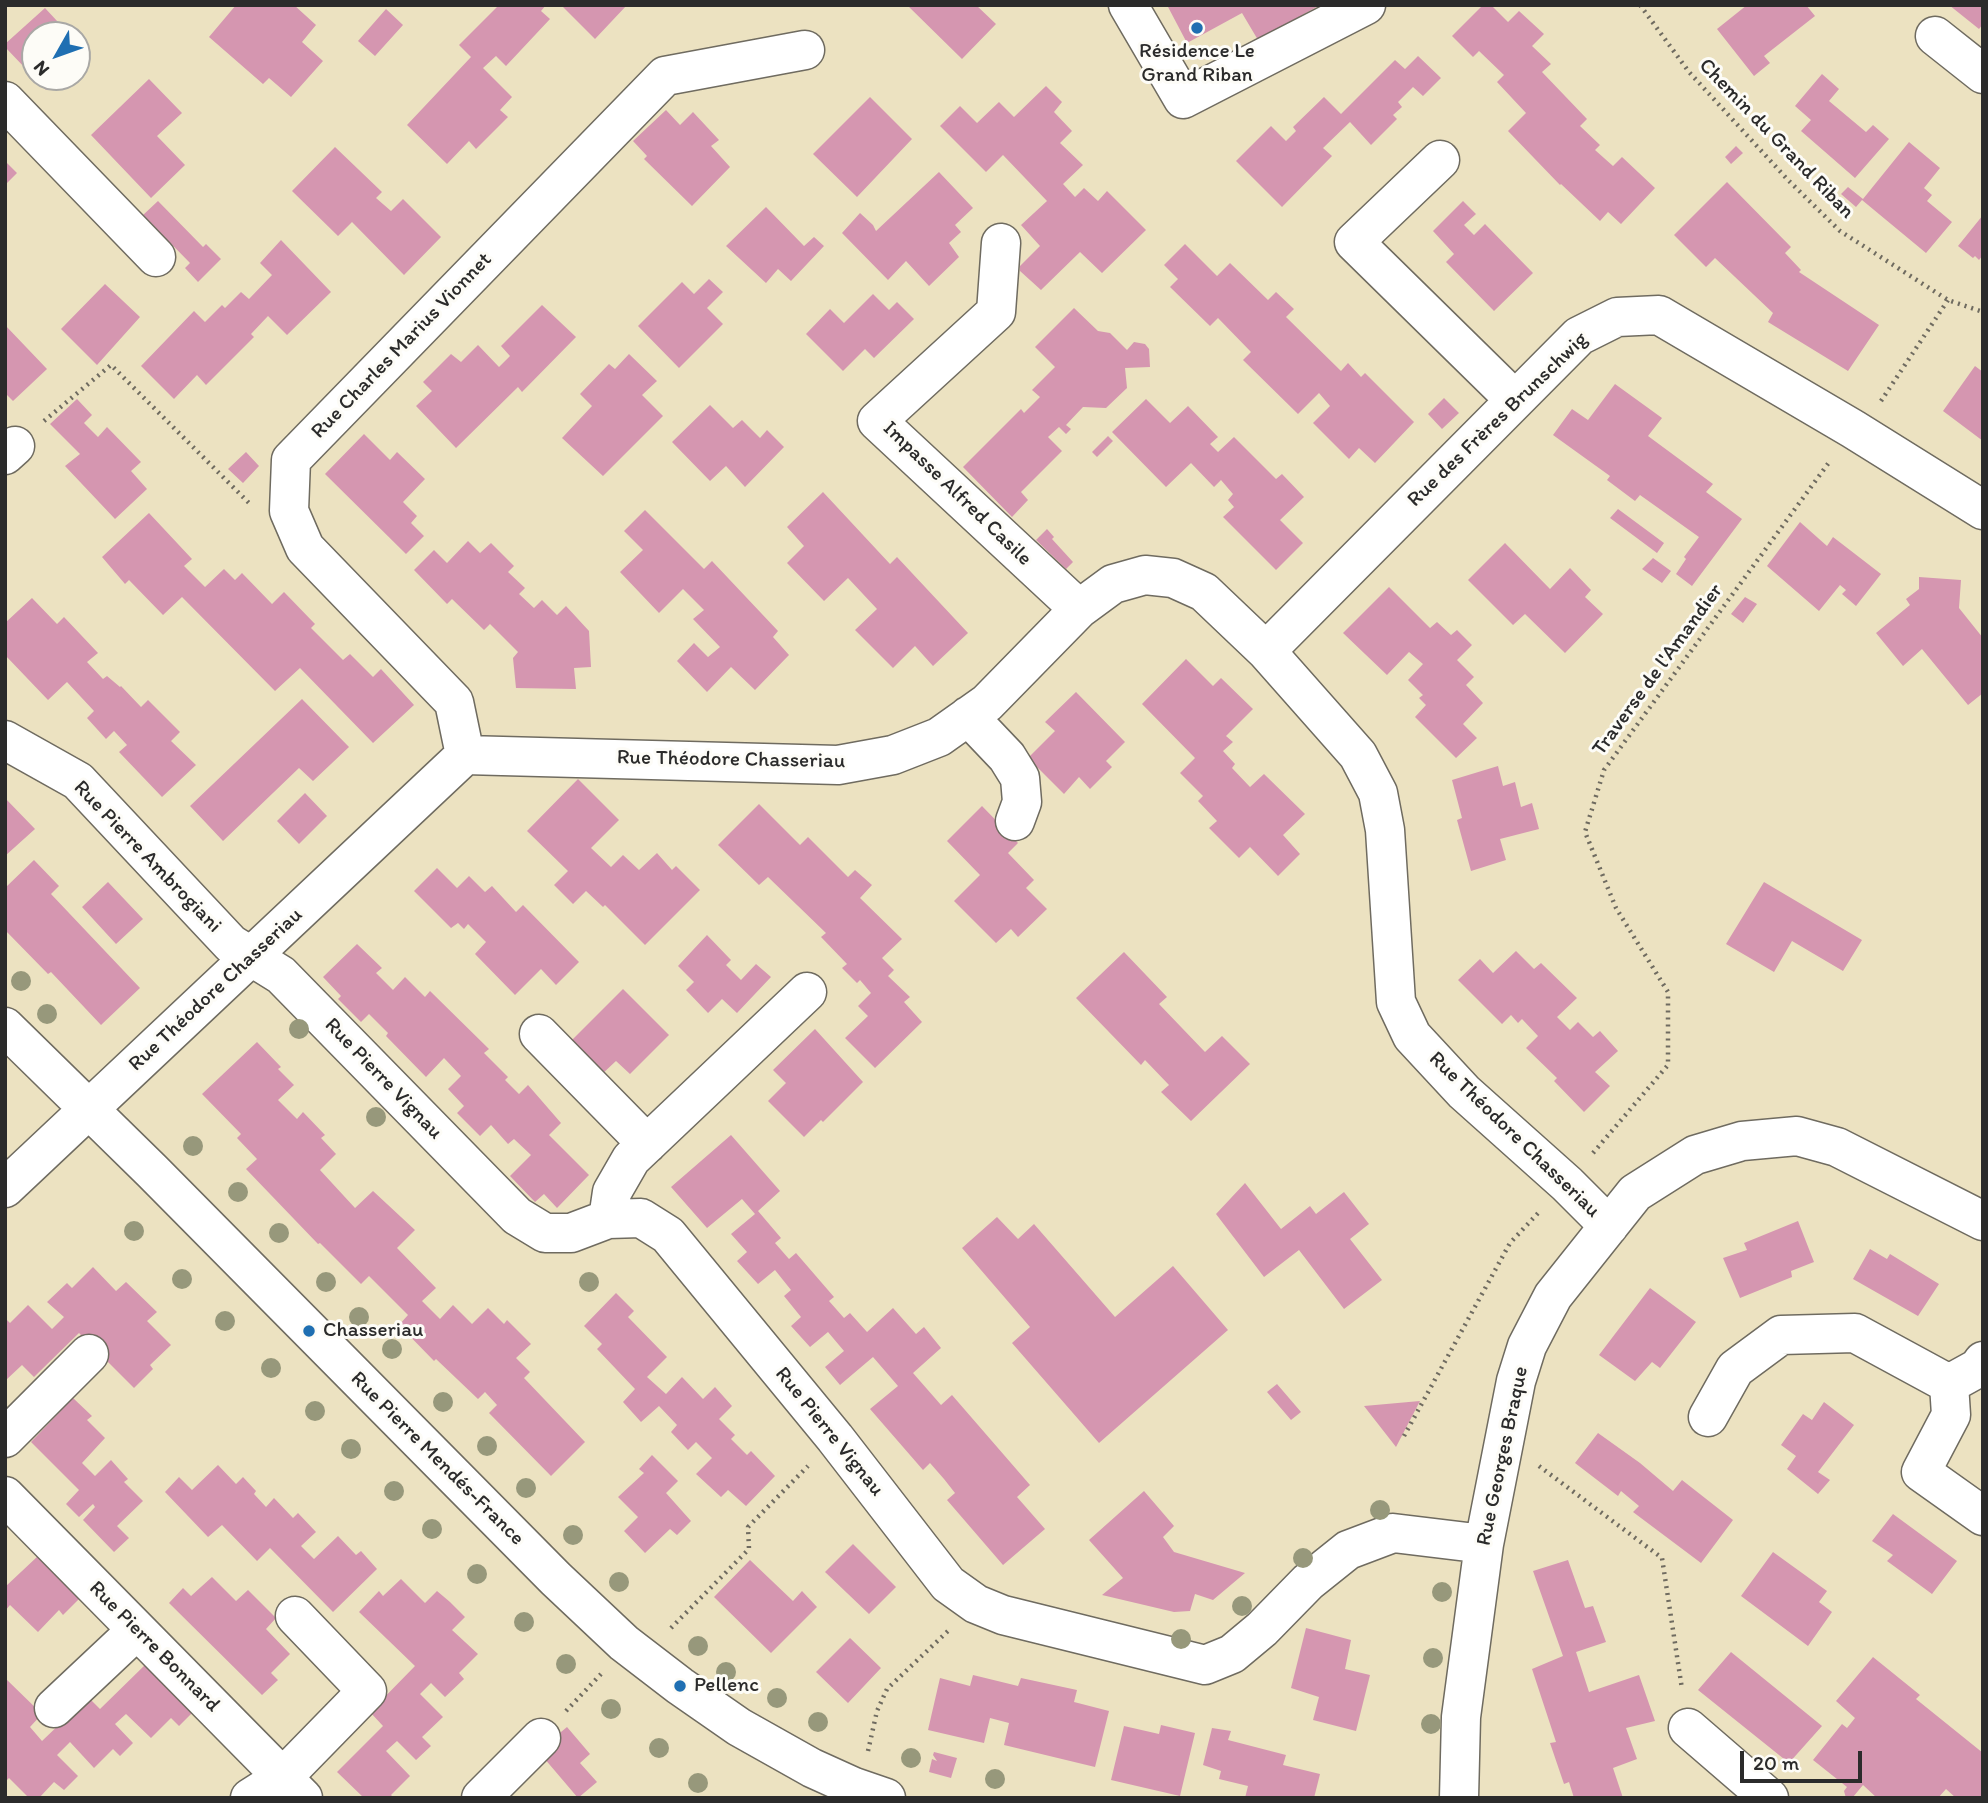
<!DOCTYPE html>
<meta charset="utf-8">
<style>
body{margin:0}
#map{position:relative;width:1988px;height:1803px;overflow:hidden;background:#ece2c1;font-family:Itim,sans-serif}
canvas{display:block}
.frame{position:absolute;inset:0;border:7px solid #2b2b2b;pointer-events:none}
.north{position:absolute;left:21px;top:21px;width:70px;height:70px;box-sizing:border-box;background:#fdfcf7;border:2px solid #a9a8a5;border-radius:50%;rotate:230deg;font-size:19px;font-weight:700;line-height:28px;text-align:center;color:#2b2b2b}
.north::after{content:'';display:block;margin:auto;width:24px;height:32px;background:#1f6fb2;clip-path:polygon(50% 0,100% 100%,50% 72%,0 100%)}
.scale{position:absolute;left:1740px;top:1751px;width:122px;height:32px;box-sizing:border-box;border:4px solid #2b2b2b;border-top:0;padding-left:9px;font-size:21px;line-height:24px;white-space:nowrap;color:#2b2b2b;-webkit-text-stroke:5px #fdfcf7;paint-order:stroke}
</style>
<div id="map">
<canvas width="1988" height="1803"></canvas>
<div class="frame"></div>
<div class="north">N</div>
<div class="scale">20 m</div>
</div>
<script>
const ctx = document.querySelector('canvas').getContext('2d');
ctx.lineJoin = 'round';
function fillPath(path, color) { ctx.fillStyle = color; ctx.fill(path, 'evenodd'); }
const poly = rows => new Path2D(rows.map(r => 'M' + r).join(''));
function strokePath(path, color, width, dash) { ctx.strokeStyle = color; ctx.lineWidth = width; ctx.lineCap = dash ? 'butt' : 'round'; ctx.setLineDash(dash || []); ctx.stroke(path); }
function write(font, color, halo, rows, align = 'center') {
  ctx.font = font + ' Itim,sans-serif'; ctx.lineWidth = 6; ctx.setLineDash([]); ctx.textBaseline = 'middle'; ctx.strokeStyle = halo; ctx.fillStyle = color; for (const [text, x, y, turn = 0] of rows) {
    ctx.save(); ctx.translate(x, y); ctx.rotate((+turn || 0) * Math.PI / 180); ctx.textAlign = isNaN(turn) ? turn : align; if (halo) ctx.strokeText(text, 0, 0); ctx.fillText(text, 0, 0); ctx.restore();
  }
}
fillPath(poly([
 [236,5,294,5,316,25,302,42,323,61,291,97,269,78,263,84,209,37],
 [499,5,546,5,541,11,550,19,506,66,496,56,483,68,512,97,500,110,508,117,476,149,469,141,447,164,407,125,471,57,459,45],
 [561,5,627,5,595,39],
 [907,5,976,5,996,24,962,59],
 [1167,5,1320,5,1258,40,1242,13,1187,43],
 [1483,5,1491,5,1508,22,1519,11,1544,34,1532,46,1551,64,1542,72,1587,119,1580,126,1600,145,1595,150,1613,166,1622,157,1655,188,1621,224,1608,212,1600,221,1561,184,1560,185,1508,131,1526,113,1497,82,1504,75,1479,51,1473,57,1452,36],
 [1747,5,1806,5,1815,16,1764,56,1770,63,1754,76,1717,29],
 [1949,5,1983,5,1983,24,1979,29],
 [45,8,70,35,35,35,35,77,60,77,46,90,5,47,5,44],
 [386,9,403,25,375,56,358,41],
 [77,42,86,52,77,61],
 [1418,56,1441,78,1423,96,1413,87,1398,102,1402,107,1393,115,1397,119,1371,145,1350,122,1323,148,1332,156,1282,207,1236,161,1271,126,1286,141,1296,131,1293,127,1324,97,1341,114,1395,60,1405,69],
 [1822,74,1839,89,1829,101,1866,132,1873,125,1889,139,1855,178,1801,131,1811,120,1795,106],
 [149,79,182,113,157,136,185,165,151,198,91,135],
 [1046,86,1062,102,1054,112,1072,131,1060,143,1083,165,1063,184,1075,197,1084,188,1098,201,1107,191,1146,230,1102,273,1080,252,1041,290,1020,271,1020,266,1040,246,1021,225,1047,201,1003,155,986,172,940,126,960,106,977,123,999,102,1014,117],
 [870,97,912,139,857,197,813,154],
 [666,110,680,125,693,112,719,140,711,146,730,167,692,206,644,159,647,156,633,141],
 [1909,142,1940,168,1924,188,1932,195,1927,201,1952,222,1926,253,1862,200,1856,207,1841,194,1848,187,1863,199],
 [1736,146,1743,153,1731,164,1725,157],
 [335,147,382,192,376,198,391,211,403,199,441,237,404,275,352,222,338,236,292,191],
 [5,161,17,173,5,185],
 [939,172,973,208,955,225,961,232,949,243,959,257,929,286,906,261,888,280,842,233,860,213,873,225,876,231],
 [1727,182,1791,247,1785,253,1801,270,1799,272,1879,325,1848,371,1768,322,1773,313,1715,258,1706,267,1674,235],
 [158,201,203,247,206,244,221,259,198,282,185,268,190,263,143,215],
 [1463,201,1476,214,1464,225,1474,235,1485,224,1533,273,1494,311,1446,262,1454,254,1433,231],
 [766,207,804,246,814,237,824,246,791,281,778,269,766,283,726,246],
 [1983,215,1983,255,1979,260,1975,256,1973,258,1958,246],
 [281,240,331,292,287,335,268,316,251,334,254,337,206,385,197,375,174,399,141,366,194,311,205,322,222,305,225,308,241,292,249,299,272,275,260,263],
 [1185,244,1217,276,1230,263,1268,300,1276,292,1294,309,1286,317,1341,371,1348,363,1361,377,1365,373,1414,422,1375,463,1359,448,1349,459,1313,423,1330,406,1319,393,1298,414,1243,360,1251,352,1218,318,1210,326,1170,287,1178,279,1164,265],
 [709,279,723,292,707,308,723,324,679,368,638,326,682,282,694,294],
 [105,284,140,317,97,365,61,329],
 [873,294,889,310,897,302,914,319,874,358,865,349,843,371,806,334,830,309,844,323],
 [542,305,576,337,522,392,518,387,456,448,416,406,432,391,423,382,451,354,461,362,478,345,499,367,510,356,501,346],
 [1074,308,1098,331,1110,333,1127,350,1134,342,1145,344,1149,349,1150,367,1125,368,1127,388,1106,408,1083,407,1066,425,1071,429,1066,434,1059,427,1048,437,1062,451,1021,492,1028,500,1012,517,963,467,1021,409,1024,413,1040,397,1032,390,1055,367,1035,347],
 [5,325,47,369,13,401,5,393],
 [629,354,657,381,642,395,663,416,603,476,562,438,592,406,580,394,609,364,615,369],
 [1975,366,1983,372,1983,441,1943,411],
 [1615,384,1662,418,1648,436,1713,484,1706,492,1742,519,1692,586,1676,574,1686,559,1684,557,1699,537,1640,495,1635,501,1607,480,1610,476,1553,435,1572,409,1588,420],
 [1444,398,1459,413,1442,429,1428,414],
 [77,399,92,415,84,423,98,437,107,427,141,462,131,471,147,489,115,519,65,466,80,454,50,424],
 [1146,399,1170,423,1188,406,1218,437,1210,444,1218,452,1234,437,1276,479,1282,474,1304,497,1280,520,1303,543,1276,570,1223,517,1234,507,1228,500,1233,494,1221,480,1214,487,1191,463,1166,487,1112,432],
 [710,405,733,428,742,420,760,438,767,430,784,447,745,487,726,466,710,481,672,442],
 [364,434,390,460,397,452,425,479,403,502,417,516,411,523,424,536,406,554,325,474],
 [1108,436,1113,441,1097,457,1092,452],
 [246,452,259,466,243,483,228,469],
 [823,492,890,564,897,557,968,633,933,666,915,646,893,668,855,630,877,609,848,578,824,601,787,563,804,546,787,527],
 [1618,509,1664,543,1657,553,1610,518],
 [645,510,704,569,712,561,778,631,773,637,789,655,755,690,731,667,707,692,677,661,694,643,708,657,720,647,693,619,704,610,683,589,659,613,620,572,643,550,624,531],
 [149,513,192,559,184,566,205,587,224,569,235,580,242,573,272,604,284,592,315,624,311,628,343,660,350,654,373,677,381,669,414,705,373,743,300,668,275,691,182,597,163,615,129,580,125,584,102,557],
 [1800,522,1827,546,1833,537,1881,574,1856,606,1842,594,1846,590,1840,585,1819,611,1767,566],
 [1047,529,1054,537,1052,539,1073,562,1066,569,1036,540],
 [468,541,480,553,491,543,514,566,508,572,525,588,519,594,534,608,542,600,557,615,566,606,589,631,591,667,574,668,576,689,516,688,513,658,518,652,490,624,484,630,452,599,447,604,414,570,434,550,447,563],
 [1505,543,1550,589,1570,568,1591,590,1585,597,1603,614,1565,653,1525,614,1513,625,1468,580],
 [1653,558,1671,571,1662,583,1642,569],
 [1919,577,1961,580,1959,608,1983,638,1983,693,1968,705,1922,649,1903,666,1876,633,1910,605,1906,599,1919,589],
 [1389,587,1430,628,1437,622,1451,635,1457,630,1472,645,1457,660,1474,677,1466,685,1483,703,1463,724,1477,738,1456,758,1415,717,1426,705,1419,698,1423,695,1408,680,1423,664,1409,652,1387,675,1343,633],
 [1745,597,1757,604,1743,623,1731,614],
 [32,598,57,624,64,617,98,653,87,662,103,679,107,676,120,687,121,686,141,707,148,700,180,732,171,741,196,765,162,797,119,752,127,745,114,731,106,739,87,718,94,711,67,682,48,700,5,655,5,623],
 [1186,659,1213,686,1221,678,1253,709,1226,736,1233,742,1223,751,1235,764,1232,768,1250,787,1264,774,1305,814,1283,835,1300,854,1278,876,1250,847,1239,858,1209,828,1217,821,1198,801,1203,796,1180,773,1195,758,1142,704],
 [1076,692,1125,742,1106,761,1112,767,1090,789,1079,777,1064,794,1028,758,1055,731,1045,722],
 [302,699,349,747,313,781,299,768,223,841,190,806],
 [1498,766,1503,786,1515,782,1521,807,1532,803,1539,829,1500,839,1506,860,1471,871,1457,820,1462,818,1452,780],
 [578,779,619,820,591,848,611,867,623,855,639,870,657,853,672,870,676,866,700,890,645,945,605,905,603,907,586,891,573,904,554,885,568,871,527,831],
 [305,793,327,816,299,844,277,821],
 [5,798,35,829,5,856],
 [759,804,800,845,808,837,848,877,855,870,872,885,860,898,902,939,882,958,894,970,888,976,910,997,904,1002,922,1022,875,1068,845,1038,868,1016,858,1006,871,993,860,980,857,983,842,968,847,964,821,937,826,933,768,877,759,885,718,845],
 [982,806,1018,843,1008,853,1034,880,1026,888,1047,909,1018,937,1011,929,996,943,954,901,980,875,947,841],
 [34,860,59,886,51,894,140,988,101,1025,51,972,48,974,5,930,5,888],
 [437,868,457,888,469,876,485,892,492,886,516,912,523,905,579,962,556,985,541,969,515,995,475,954,486,942,468,924,464,929,458,923,451,928,414,891],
 [108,882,143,919,116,944,82,907],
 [1764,882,1862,940,1843,971,1792,941,1774,972,1726,944],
 [707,935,731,960,726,965,741,980,756,964,771,977,737,1013,722,999,708,1013,686,990,694,982,678,966],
 [357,944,382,968,376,973,393,990,405,977,425,997,430,991,489,1049,484,1053,508,1077,505,1080,519,1094,528,1085,561,1123,549,1135,589,1175,557,1208,544,1194,535,1202,510,1176,531,1155,514,1139,508,1144,491,1125,480,1136,457,1113,464,1106,448,1089,461,1076,444,1058,426,1077,386,1036,388,1033,369,1014,361,1022,338,999,341,996,323,977],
 [1516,951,1534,969,1541,963,1577,998,1557,1017,1570,1030,1578,1022,1593,1037,1600,1031,1618,1051,1595,1072,1610,1086,1584,1112,1554,1081,1557,1078,1526,1048,1538,1036,1522,1019,1518,1023,1511,1015,1502,1024,1458,980,1480,959,1493,973],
 [1124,952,1167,997,1159,1004,1205,1052,1222,1036,1250,1064,1191,1121,1161,1092,1169,1085,1145,1060,1141,1065,1076,998],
 [623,989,669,1035,630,1074,616,1061,601,1075,569,1043],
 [815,1029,863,1082,823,1122,821,1120,804,1137,768,1101,786,1083,773,1070],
 [257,1042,281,1067,278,1069,294,1085,278,1100,297,1119,303,1112,325,1135,321,1138,336,1154,320,1170,355,1208,373,1191,415,1230,397,1248,436,1288,422,1301,440,1319,453,1305,472,1324,488,1308,504,1324,507,1320,531,1344,516,1358,530,1372,524,1378,585,1442,551,1476,489,1413,497,1405,485,1392,478,1399,436,1359,434,1361,399,1325,408,1315,369,1276,361,1284,320,1243,318,1244,246,1169,257,1159,237,1138,241,1134,202,1094],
 [731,1135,780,1191,758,1211,781,1238,775,1243,789,1259,796,1253,834,1297,829,1301,844,1318,850,1313,867,1332,893,1308,916,1334,924,1327,941,1348,913,1373,941,1405,952,1395,1030,1485,1017,1497,1045,1529,1003,1565,947,1500,955,1493,944,1479,930,1463,923,1470,870,1409,898,1386,873,1357,840,1385,825,1367,844,1351,828,1332,810,1347,791,1326,801,1317,784,1296,791,1290,775,1270,758,1284,737,1261,747,1252,731,1234,755,1214,742,1199,707,1228,671,1187],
 [1245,1183,1281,1229,1310,1206,1316,1214,1344,1192,1369,1224,1350,1239,1382,1280,1344,1309,1299,1250,1264,1277,1216,1214],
 [997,1217,1018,1239,1034,1224,1115,1317,1173,1266,1228,1330,1099,1443,1012,1343,1030,1327,962,1248],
 [1798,1221,1814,1262,1791,1271,1792,1277,1740,1298,1723,1258,1747,1250,1744,1243],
 [1870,1249,1887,1259,1890,1254,1939,1284,1918,1316,1853,1279],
 [93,1267,116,1291,126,1282,157,1312,147,1321,171,1345,150,1365,153,1369,134,1388,79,1333,34,1377,22,1365,5,1381,5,1318,10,1323,28,1305,52,1329,64,1317,47,1302,67,1283,72,1288],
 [1650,1288,1696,1322,1660,1368,1652,1362,1635,1381,1599,1355],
 [616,1293,634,1311,628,1317,667,1357,647,1377,666,1394,682,1377,703,1399,715,1387,732,1406,719,1419,735,1435,731,1439,747,1455,751,1451,775,1476,746,1506,728,1490,721,1497,696,1474,712,1458,696,1442,688,1450,671,1432,677,1425,659,1406,641,1422,623,1402,635,1389,597,1349,602,1344,584,1326],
 [1277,1384,1301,1412,1291,1420,1267,1392],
 [73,1398,92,1416,87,1420,105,1438,82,1463,95,1476,111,1460,128,1479,124,1482,143,1501,117,1526,129,1538,114,1552,83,1520,95,1507,93,1504,79,1517,66,1504,79,1490,31,1442],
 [1420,1401,1396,1447,1364,1406],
 [1824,1402,1854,1425,1818,1472,1830,1480,1818,1494,1787,1469,1796,1456,1781,1445,1803,1414,1812,1420],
 [1598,1433,1640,1463,1673,1491,1682,1480,1733,1520,1701,1563,1633,1512,1639,1506,1621,1491,1618,1496,1575,1463],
 [652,1455,678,1481,666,1493,691,1521,677,1535,670,1529,645,1553,624,1531,638,1517,618,1497,644,1473,639,1469],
 [218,1465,236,1484,243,1477,256,1491,254,1494,266,1507,274,1498,293,1518,298,1513,316,1532,301,1546,314,1559,338,1536,356,1555,361,1551,377,1569,333,1612,270,1548,257,1561,222,1525,208,1537,165,1492,179,1477,192,1490],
 [1144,1491,1174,1526,1163,1537,1174,1552,1245,1573,1213,1600,1195,1594,1190,1611,1174,1612,1102,1595,1123,1578,1089,1540],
 [1893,1514,1957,1561,1932,1594,1887,1561,1893,1555,1872,1541],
 [853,1544,896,1587,869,1614,825,1572],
 [1773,1552,1827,1591,1819,1602,1832,1612,1808,1646,1741,1596],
 [38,1556,80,1598,63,1615,59,1610,38,1632,10,1605,5,1611,5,1587],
 [750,1560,793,1601,802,1591,817,1607,771,1653,714,1597],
 [1568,1560,1585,1608,1593,1606,1606,1642,1576,1652,1589,1692,1639,1675,1655,1721,1626,1728,1637,1759,1613,1768,1623,1798,1574,1798,1569,1782,1564,1784,1550,1743,1556,1742,1532,1669,1563,1656,1533,1571],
 [212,1577,236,1601,248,1590,276,1618,266,1629,290,1654,271,1673,278,1680,262,1695,169,1603,183,1588,191,1596],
 [401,1579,425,1603,437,1591,450,1602,465,1617,452,1630,478,1654,459,1673,464,1679,445,1697,431,1683,420,1694,443,1717,422,1737,431,1746,416,1760,397,1741,386,1751,410,1776,391,1795,394,1798,364,1798,337,1772,383,1726,370,1712,415,1666,359,1612,379,1591,383,1596],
 [1306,1628,1351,1640,1345,1669,1370,1675,1356,1731,1313,1720,1319,1697,1291,1688],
 [850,1638,881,1668,848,1703,816,1672],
 [1731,1652,1822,1726,1789,1763,1698,1690],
 [1873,1657,1920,1695,1916,1699,1983,1753,1983,1798,1956,1798,1946,1789,1938,1798,1877,1798,1863,1785,1853,1797,1846,1798,1844,1791,1847,1787,1813,1760,1842,1724,1847,1728,1855,1718,1836,1701],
 [146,1664,194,1711,179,1726,171,1718,151,1738,126,1714,115,1724,133,1743,120,1756,113,1749,94,1768,70,1742,57,1755,78,1776,64,1790,54,1782,39,1798,29,1798,9,1778,5,1782,5,1678,42,1714,30,1727,42,1741,88,1697,100,1709],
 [973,1675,1018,1686,1021,1678,1077,1690,1074,1702,1109,1711,1095,1767,1004,1745,1009,1723,990,1718,984,1743,928,1730,940,1678,970,1686],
 [1161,1725,1195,1733,1180,1796,1111,1780,1124,1726,1159,1734],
 [567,1727,590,1754,580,1763,597,1782,578,1798,538,1751],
 [1212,1728,1231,1731,1228,1740,1286,1755,1283,1765,1320,1774,1314,1798,1245,1798,1248,1786,1219,1779,1221,1771,1203,1765],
 [934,1752,957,1758,951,1778,929,1772,932,1759,937,1761,933,1755]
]), '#d596b0');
const minor = poly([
 [1128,5,1183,99,1366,5],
 [1935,36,1983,74],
 [5,101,156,257],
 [1440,160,1354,242,1515,400],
 [1001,243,996,312,877,421,1079,609],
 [5,455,15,446],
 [1266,651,1579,336,1617,317,1659,315,1853,429,1983,510],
 [968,716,1007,757,1020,778,1022,802,1015,821],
 [5,740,78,781,231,944,281,975,517,1216,545,1233,571,1233,608,1219,641,1218,668,1235,835,1438,948,1584,976,1604,1003,1615,1205,1665,1232,1654,1262,1629,1308,1582,1348,1550,1393,1533,1484,1544],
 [465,755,454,702,305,548,289,511,291,460,665,76,805,50],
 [5,1027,152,1171,556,1579,624,1643,680,1686,739,1727,812,1768,854,1787,886,1798],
 [539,1034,647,1144],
 [5,1188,465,755,838,765,893,755,939,737,987,703,1079,609,1113,584,1145,575,1173,578,1204,592,1266,651,1358,755,1378,793,1385,830,1396,1002,1412,1036,1464,1092,1567,1184,1609,1226],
 [608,1219,612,1192,631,1159,807,992],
 [1949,1384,1951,1415,1921,1472,1983,1516],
 [1708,1417,1735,1369,1781,1335,1855,1333,1949,1384,1978,1368,1983,1361],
 [5,1438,89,1354],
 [5,1496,303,1798],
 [54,1708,137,1630],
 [1688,1728,1769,1798],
 [250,1798,283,1777,367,1691,295,1616],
 [481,1798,541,1738],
 [1459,1798,1461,1717,1484,1544,1516,1381,1527,1346,1553,1296,1635,1193,1695,1155,1742,1141,1797,1136,1837,1147,1983,1221]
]);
strokePath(minor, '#6f6b60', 41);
strokePath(poly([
 [1640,5,1689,72,1788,180,1840,231,1948,300,1983,312],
 [1881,401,1948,300],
 [44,421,111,365,249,503],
 [1593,1153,1668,1065,1668,992,1616,908,1585,832,1604,770,1830,461],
 [1404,1436,1510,1243,1540,1211],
 [1539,1466,1662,1558,1682,1689],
 [671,1628,749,1549,748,1527,808,1466],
 [566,1711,601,1674],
 [868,1751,877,1711,887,1689,948,1631]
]), '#6f6b60', 4.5, [2, 5]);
strokePath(minor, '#fff', 38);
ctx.fillStyle = '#97987b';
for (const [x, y] of [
 [21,981],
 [47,1014],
 [299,1029],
 [376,1117],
 [193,1146],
 [238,1192],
 [134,1231],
 [279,1233],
 [182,1279],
 [326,1282],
 [589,1282],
 [359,1317],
 [225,1321],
 [392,1349],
 [271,1368],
 [443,1402],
 [315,1411],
 [487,1446],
 [351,1449],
 [526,1488],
 [394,1491],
 [1380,1510],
 [432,1529],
 [573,1535],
 [1303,1558],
 [477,1574],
 [619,1582],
 [1442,1592],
 [1242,1606],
 [524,1622],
 [1181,1639],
 [698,1646],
 [1433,1658],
 [566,1664],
 [726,1672],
 [777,1698],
 [611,1709],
 [818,1722],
 [1431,1724],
 [659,1748],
 [911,1758],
 [995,1779],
 [698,1783]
]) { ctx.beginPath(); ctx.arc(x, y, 10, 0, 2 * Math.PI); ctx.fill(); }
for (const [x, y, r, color] of [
 [1197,28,7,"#1f6fb2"],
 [309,1331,7,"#1f6fb2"],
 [680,1686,7,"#1f6fb2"]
]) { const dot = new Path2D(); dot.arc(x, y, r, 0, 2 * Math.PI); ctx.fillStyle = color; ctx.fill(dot); strokePath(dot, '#fdfcf7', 2.5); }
write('21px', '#2b2b2b', '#fdfcf7', [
 ["Résidence Le",1197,52,"center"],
 ["Grand Riban",1197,76,"center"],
 ["Chasseriau",323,1331],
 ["Pellenc",694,1686]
], 'left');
write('21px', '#2b2b2b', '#fdfcf7', [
 ["Chemin du Grand Riban",1776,139,46],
 ["Rue Charles Marius Vionnet",402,346,-46],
 ["Rue des Frères Brunschwig",1498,420,-44],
 ["Impasse Alfred Casile",957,494,44],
 ["Traverse de l'Amandier",1658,670,-54],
 ["Rue Théodore Chasseriau",731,760,1],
 ["Rue Pierre Ambrogiani",147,857,46],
 ["Rue Théodore Chasseriau",216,990,-43],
 ["Rue Pierre Vignau",383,1079,46],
 ["Rue Théodore Chasseriau",1514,1135,44],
 ["Rue Pierre Vignau",829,1432,51],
 ["Rue Georges Braque",1503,1456,-78],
 ["Rue Pierre Mendés-France",437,1459,45],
 ["Rue Pierre Bonnard",154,1647,45]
]);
</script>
